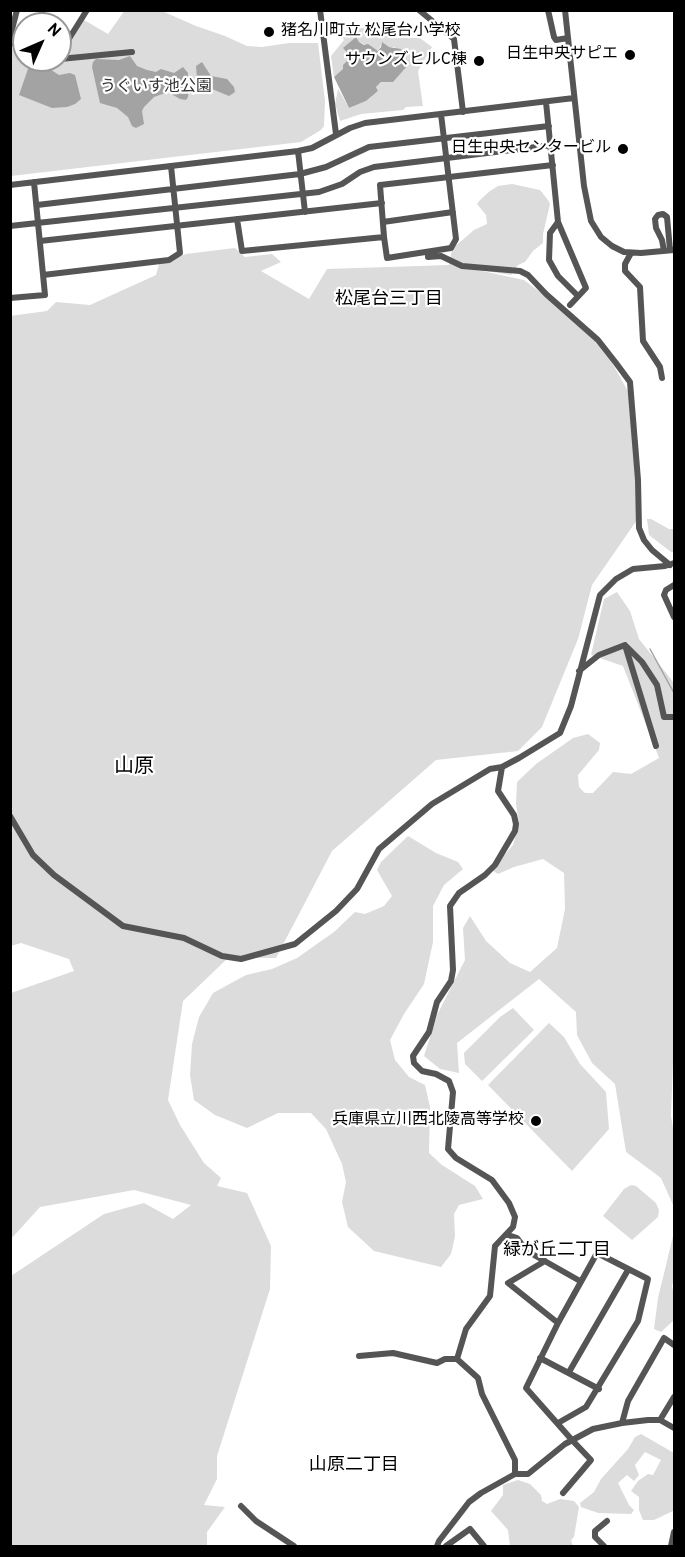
<!DOCTYPE html>
<meta charset="utf-8">
<style>
body{margin:0}
#map{position:relative;width:685px;height:1557px;overflow:hidden;background:#fff;font-family:Overpass,sans-serif}
canvas{display:block}
.frame{position:absolute;inset:0;border:12px solid #000;pointer-events:none}
.north{position:absolute;left:12px;top:12px;width:60px;height:60px;box-sizing:border-box;background:#fff;border:2px solid #999;border-radius:50%;rotate:45deg;font-size:16px;font-weight:700;line-height:24px;text-align:center;color:#000}
.north::after{content:'';display:block;margin:auto;width:21px;height:27px;background:#000;clip-path:polygon(50% 0,100% 100%,50% 72%,0 100%)}
</style>
<div id="map">
<canvas width="685" height="1557"></canvas>
<div class="frame"></div>
<div class="north">N</div>
</div>
<script>
const ctx = document.querySelector('canvas').getContext('2d');
ctx.lineJoin = 'round';
function fillPath(path, color) { ctx.fillStyle = color; ctx.fill(path, 'evenodd'); }
const poly = rows => new Path2D(rows.map(r => 'M' + r).join(''));
function strokePath(path, color, width, dash) { ctx.strokeStyle = color; ctx.lineWidth = width; ctx.lineCap = dash ? 'butt' : 'round'; ctx.setLineDash(dash || []); ctx.stroke(path); }
function write(font, color, halo, rows, align = 'center') {
  ctx.font = font + ' Overpass,"Noto Sans JP",sans-serif'; ctx.lineWidth = 4.5; ctx.setLineDash([]); ctx.textBaseline = 'middle'; ctx.strokeStyle = halo; ctx.fillStyle = color; for (const [text, x, y, turn = 0] of rows) {
    ctx.save(); ctx.translate(x, y); ctx.rotate((+turn || 0) * Math.PI / 180); ctx.textAlign = isNaN(turn) ? turn : align; if (halo) ctx.strokeText(text, 0, 0); ctx.fillText(text, 0, 0); ctx.restore();
  }
}
fillPath(poly([
 [125,10,162,11,196,26,225,36,247,46,262,47,289,43,318,43,325,101,324,126,321,130,301,142,11,176,10,45,24,56,24,60,53,63,60,58,84,20,108,34],
 [368,27,392,38,420,38,432,47,418,71,423,106,406,107,403,110,361,114,340,121,335,104,338,89,349,108,366,101,378,91,376,87,381,82,386,81,395,47,389,47,382,43,378,51,359,42,356,38,345,51,351,56,350,60,344,69,334,77,331,56,344,40,340,32],
 [512,184,540,190,548,200,550,204,543,234,543,243,533,251,525,262,518,265,511,275,473,269,524,280,596,334,630,395,639,517,592,585,578,639,542,727,518,751,436,760,332,851,276,958,228,958,183,1001,168,1100,180,1125,204,1163,221,1178,217,1186,247,1193,271,1246,270,1289,217,1456,217,1479,204,1505,225,1507,207,1532,207,1546,11,1546,11,1276,104,1214,144,1203,173,1219,191,1205,134,1190,40,1207,11,1239,11,993,74,971,69,959,21,943,11,946,10,316,47,311,56,302,90,305,156,275,159,264,186,254,235,248,245,257,272,254,281,262,261,271,309,299,327,269,449,265,452,249,474,230,487,224,486,215,477,204,480,200,490,191,498,186],
 [647,519,651,519,669,529,674,529,674,552,671,552,649,535],
 [617,592,630,611,639,639,674,683,674,1033,671,1116,674,1134,674,1207,661,1178,626,1152,615,1084,592,1063,577,1035,576,1012,539,979,457,1043,459,1073,440,1069,424,1056,437,1015,465,960,463,928,470,916,486,941,510,963,530,972,557,948,565,909,564,873,543,859,514,867,498,874,492,870,513,845,519,823,516,804,517,782,536,764,573,738,588,734,600,743,599,750,578,775,579,787,585,793,593,793,613,772,631,774,659,758,623,666,591,655,604,599],
 [408,836,436,853,458,862,463,869,444,885,433,906,433,942,424,984,404,1014,390,1040,395,1060,409,1077,425,1085,430,1107,429,1153,442,1165,475,1186,483,1199,459,1205,454,1214,455,1236,451,1254,441,1267,374,1251,348,1227,342,1202,346,1182,342,1164,326,1129,311,1113,278,1113,247,1128,215,1115,194,1100,190,1075,192,1044,199,1017,213,993,246,975,272,969,297,958,334,932,355,912,365,914,384,906,392,896,377,870,381,862],
 [513,1008,534,1030,482,1081,465,1064,464,1053,500,1017],
 [549,1023,564,1037,580,1064,606,1092,609,1129,572,1171,488,1085],
 [631,1185,636,1186,656,1203,659,1210,658,1217,632,1240,603,1216,624,1189],
 [674,1232,674,1278,672,1286,674,1295,674,1320,661,1332,654,1329,658,1298],
 [641,1434,674,1453,673,1511,654,1520,643,1520,639,1510,639,1497,631,1491,638,1481,648,1474,653,1475,661,1460,645,1452,635,1465,639,1475,634,1481,627,1475,618,1483,629,1505,634,1510,631,1514,598,1513,581,1507,580,1503,594,1492,601,1479,628,1449,635,1437],
 [518,1480,530,1484,541,1495,542,1501,547,1504,560,1499,574,1501,579,1507,574,1537,571,1540,573,1546,510,1546,508,1530,491,1511,503,1495,503,1485]
]), '#dcdcdc');
fillPath(poly([
 [356,37,359,42,364,45,368,44,378,51,381,47,382,42,389,47,401,49,408,65,393,82,381,82,376,87,378,91,366,101,349,108,334,77,343,69,343,65,351,57,343,48],
 [130,56,137,66,147,70,156,72,161,69,174,73,183,67,188,73,187,82,189,85,188,97,186,100,180,99,168,92,154,97,144,107,142,111,144,124,136,128,132,126,128,117,117,108,100,103,92,67,93,62,96,59,119,60],
 [202,62,211,76,227,79,234,87,235,92,229,96,212,89,198,90,194,87,197,78,196,66],
 [29,66,45,66,59,75,70,73,75,75,81,99,75,104,67,107,52,108,19,95]
]), '#a3a3a3');
strokePath(poly([
 [650,649,674,693]
]), '#a3a3a3', 1.5);
strokePath(poly([
 [42,10,43,24],
 [320,10,336,134],
 [419,10,454,39,463,112],
 [548,10,554,37,556,40,568,38],
 [565,10,584,186,591,221,601,237,612,246,624,252,641,253,674,250],
 [10,37,17,10],
 [10,40,24,52],
 [60,53,87,10],
 [60,59,132,52],
 [546,102,558,222,586,288,570,305],
 [298,151,305,212],
 [10,185,298,151,312,148,350,128,365,123,574,98],
 [37,205,300,174,326,167,369,147,549,126],
 [237,219,242,251,384,237,387,258,451,248,456,239,441,114],
 [383,222,453,212],
 [558,222,550,233,549,260,558,276,578,296],
 [10,226,319,192,342,184,360,172,374,167,552,145],
 [384,237,380,185,553,165],
 [40,241,382,203],
 [664,251,662,240,656,228,655,219,658,215,663,214,667,217,670,250],
 [428,252,428,257,441,256,462,266,520,271,528,275,546,294,598,340,616,363,630,382,638,480,639,528,644,540,652,550,670,565],
 [631,253,625,264,625,271,640,287,643,341,660,367,662,378],
 [43,275,169,260,180,253,171,166],
 [10,298,45,295,34,182],
 [674,585,666,590,664,595,674,617],
 [625,645,656,746],
 [627,647,642,662,657,685,664,717,674,717],
 [579,671,599,655,625,645],
 [10,816,33,855,54,875,123,926,184,938,222,956,241,959,295,944,336,911,357,889,379,849,432,804,490,769,502,767,519,758,560,733,571,706,600,595,616,579,633,569,665,566,674,563],
 [508,1235,517,1238,527,1251,580,1281],
 [545,1261,508,1283,558,1323],
 [359,1356,393,1353,437,1363,445,1359,457,1359],
 [540,1358,599,1389],
 [457,1359,466,1329,490,1296,495,1246,513,1227,515,1217,509,1203,492,1180,456,1158,448,1149,453,1092,449,1081,436,1074,422,1071,414,1063,413,1056,429,1032,437,1002,451,981,453,970,450,906,459,893,485,875,495,865,515,831,516,824,514,815,498,791,502,767],
 [457,1359,478,1378,482,1394,515,1460,515,1474],
 [569,1372,628,1270],
 [660,1420,674,1397],
 [558,1423,586,1407,638,1321,648,1279,597,1253,558,1323,526,1388,572,1440,591,1460,563,1493],
 [622,1423,628,1401,664,1338,674,1345],
 [241,1506,256,1521,294,1546],
 [437,1546,439,1541,469,1502,481,1493,515,1474,528,1474,565,1444,593,1429,622,1423,648,1420,660,1420,674,1428],
 [446,1546,470,1529,484,1546],
 [604,1546,595,1537,595,1531,607,1521],
 [671,1546,674,1532]
]), '#555', 6);
for (const [x, y, r, color] of [
 [269,32,6,"#000"],
 [630,55,6,"#000"],
 [479,61,6,"#000"],
 [623,149,6,"#000"],
 [536,1121,6,"#000"]
]) { const dot = new Path2D(); dot.arc(x, y, r, 0, 2 * Math.PI); ctx.fillStyle = color; ctx.fill(dot); strokePath(dot, '#fff', 2); }
write('16px', '#000', '#fff', [
 ["猪名川町立 松尾台小学校",281,32,"left"],
 ["日生中央サピエ",618,55],
 ["サウンズヒルC棟",467,61],
 ["日生中央センタービル",611,149],
 ["兵庫県立川西北陵高等学校",524,1121]
], 'right');
write('16px', '#333', '#fff', [
 ["うぐいす池公園",156,88]
]);
write('18px', '#000', '#fff', [
 ["松尾台三丁目",389,300],
 ["緑が丘二丁目",557,1251],
 ["山原二丁目",354,1466]
]);
write('20px', '#000', '#fff', [
 ["山原",134,768]
]);
</script>
